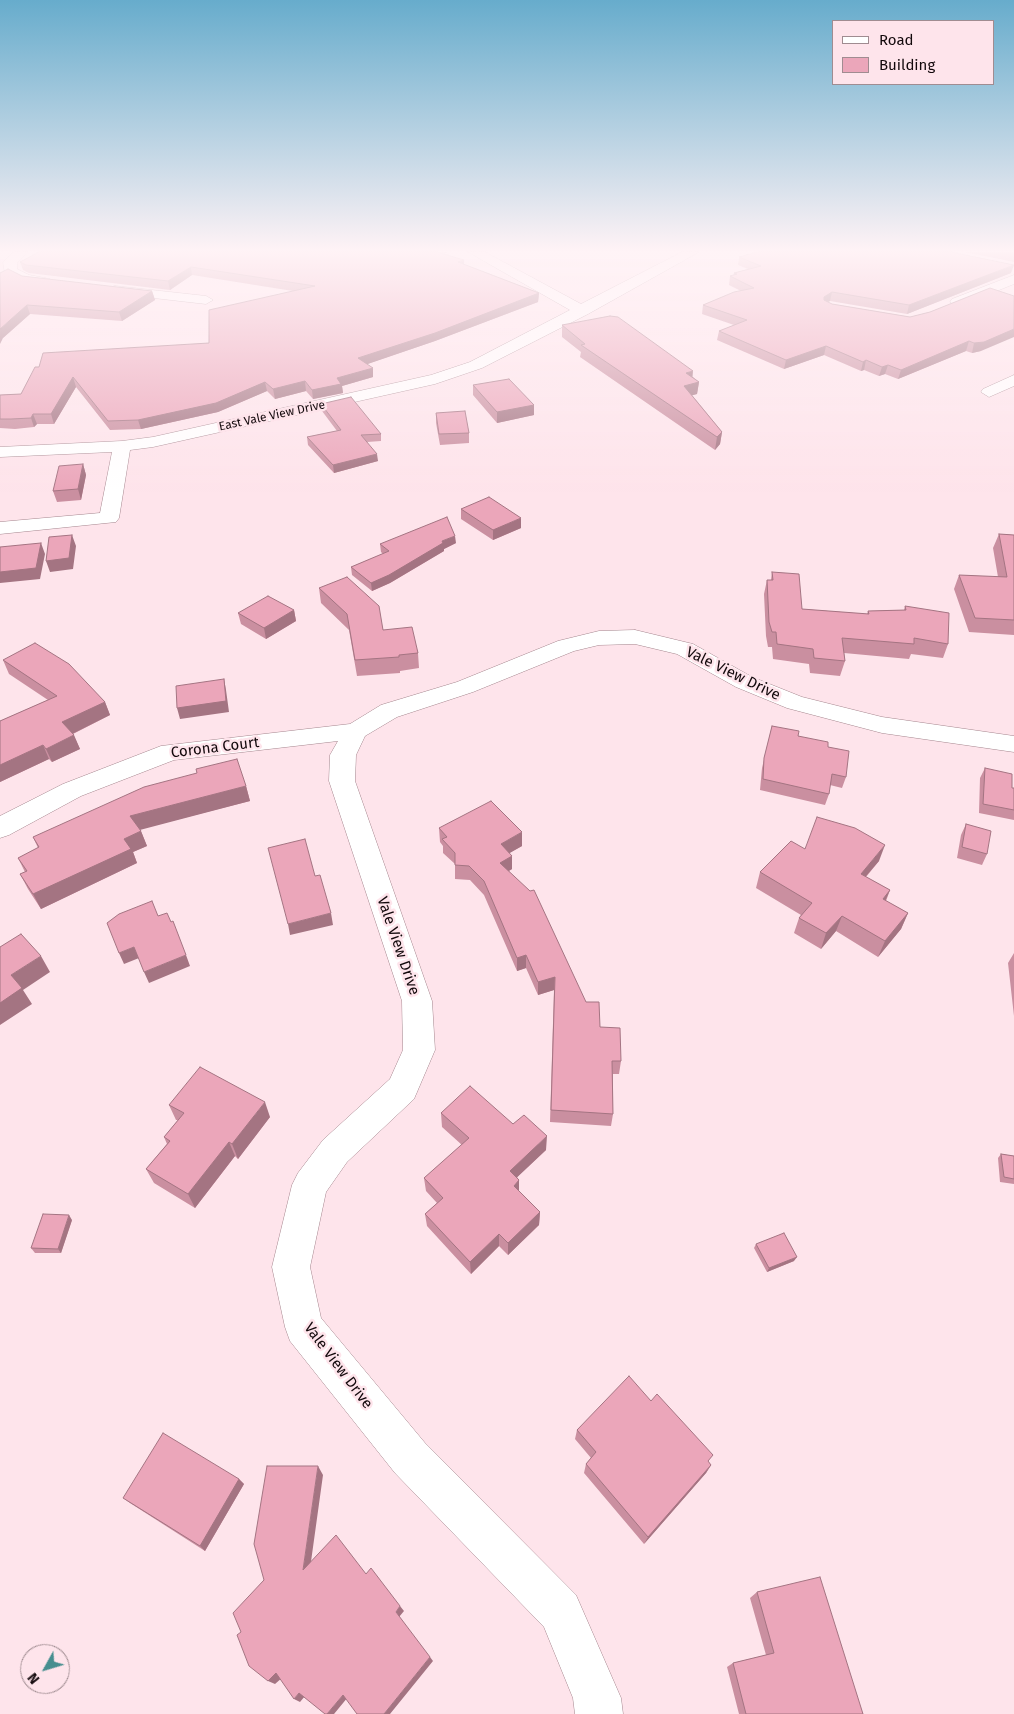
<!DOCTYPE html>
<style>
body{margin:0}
#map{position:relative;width:1014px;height:1714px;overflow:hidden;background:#fee4eb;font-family:"Fira Sans",sans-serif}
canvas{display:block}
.legend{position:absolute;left:832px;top:20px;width:162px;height:65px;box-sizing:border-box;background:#fee4eb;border:1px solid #a08c91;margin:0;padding:6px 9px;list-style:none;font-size:15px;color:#12080b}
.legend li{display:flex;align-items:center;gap:10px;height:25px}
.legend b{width:25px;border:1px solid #a08c91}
.north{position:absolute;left:20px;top:1644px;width:50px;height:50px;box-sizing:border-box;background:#fee4eb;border:1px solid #a08c91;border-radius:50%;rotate:231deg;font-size:14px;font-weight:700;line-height:20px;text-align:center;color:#12080b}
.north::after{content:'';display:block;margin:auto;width:18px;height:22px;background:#468e8f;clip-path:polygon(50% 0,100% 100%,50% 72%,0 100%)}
</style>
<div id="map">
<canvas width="1014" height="1714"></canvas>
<ul class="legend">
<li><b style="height:6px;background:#fff"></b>Road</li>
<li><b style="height:14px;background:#eba6ba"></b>Building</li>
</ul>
<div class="north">N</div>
</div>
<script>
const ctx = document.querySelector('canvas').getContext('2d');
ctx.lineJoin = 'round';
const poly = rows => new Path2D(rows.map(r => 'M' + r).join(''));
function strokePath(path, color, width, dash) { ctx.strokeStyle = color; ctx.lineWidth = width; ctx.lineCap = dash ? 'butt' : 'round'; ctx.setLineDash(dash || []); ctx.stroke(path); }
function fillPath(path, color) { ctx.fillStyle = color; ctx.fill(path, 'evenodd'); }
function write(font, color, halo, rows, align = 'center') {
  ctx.font = font + ' "Fira Sans",sans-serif'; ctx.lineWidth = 5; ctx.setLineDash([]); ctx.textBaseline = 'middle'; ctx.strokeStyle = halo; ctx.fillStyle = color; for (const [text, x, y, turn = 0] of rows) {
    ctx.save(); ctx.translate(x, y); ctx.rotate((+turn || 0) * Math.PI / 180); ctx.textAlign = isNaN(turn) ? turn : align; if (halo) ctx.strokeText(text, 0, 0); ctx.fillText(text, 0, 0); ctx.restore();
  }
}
const minor = poly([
 [13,252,28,252,17,263,17,269,29,275,50,279,52,282,50,285,25,283,5,274,3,262,13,252],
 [468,252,485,252,581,304,682,252,699,252,588,314,482,368,435,384,153,447,130,450,119,518,116,522,0,534,0,522,100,513,112,452,0,457,0,447,122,441,153,437,431,375,470,362,570,310,468,252],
 [1014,275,1014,284,962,305,957,306,950,302,952,299,1014,275],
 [115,286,206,296,213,300,206,304,110,293,108,290,110,287,115,286],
 [1014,375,1014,386,989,397,981,392,983,389,1014,375],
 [635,630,693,644,752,677,802,697,882,717,1014,736,1014,752,882,733,787,708,736,687,677,654,635,644,599,645,574,651,473,692,397,717,365,736,356,755,355,781,432,1001,435,1050,414,1099,347,1162,326,1192,310,1267,321,1318,425,1443,576,1595,621,1698,623,1714,575,1714,573,1698,544,1627,395,1473,290,1341,285,1327,272,1267,292,1185,298,1173,323,1140,390,1079,403,1050,402,1001,329,781,330,755,338,741,174,760,81,796,9,835,0,838,0,816,63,784,161,746,350,724,381,705,457,682,558,641,599,631,635,630]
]);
strokePath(minor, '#a5868e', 1);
fillPath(minor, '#fff');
fillPath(poly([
 [39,252,447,252,443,254,464,264,539,293,538,302,435,341,367,364,373,377,342,386,343,393,313,399,306,391,275,399,267,391,218,412,141,429,110,430,76,387,54,424,37,424,34,427,15,429,0,428,0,395,21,394,39,367,209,343,293,291,192,275,170,290,29,273,23,270,20,262],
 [965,252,1014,252,1014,262],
 [739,257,1011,273,907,314,830,301,828,302,832,304,910,317,930,312,990,288,981,351,972,353,966,351,898,379,885,374,879,376,864,370,861,371,824,355,784,369,717,340,719,331,734,325,702,314,703,305,741,291,729,285,730,276,733,276,734,273,748,269,738,265],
 [22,276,152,291,155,300,122,321,30,314,3,338],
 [562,325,693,377,699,382,697,394,692,395,722,432,720,444,715,450,580,357,581,352,562,337],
 [473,385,534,405,534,415,497,423,473,395],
 [321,404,381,434,381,441,367,442,378,461,334,473,308,445,307,437,337,431,322,411],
 [436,413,469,433,469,443,440,445,436,423],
 [83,464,86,475,81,500,57,502,53,491],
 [461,509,521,528,493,540,461,519],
 [999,534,1014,535,1014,635,969,632,954,589,959,575,998,577,993,548],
 [456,543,444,549,444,551,390,583,372,591,352,575,351,567,383,554,381,552,380,544],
 [772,572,802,609,867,614,868,611,904,610,905,606,948,644,943,658,911,654,909,659,844,653,845,661,840,676,810,673,809,664,773,659,772,647,768,647,766,636,764,594,767,580,771,580],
 [319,588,418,653,419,668,400,671,400,673,357,676,349,630,321,603],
 [294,610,296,621,266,639,241,624,238,613],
 [3,660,105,702,110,715,73,734,80,749,52,762,49,759,0,782,0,721,48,700,9,674],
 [772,726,828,747,846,777,842,788,830,785,829,794,825,805,760,790,762,768],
 [985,768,1012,788,1014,788,1014,820,979,813,980,778],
 [246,786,250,801,140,829,147,846,133,852,137,863,41,909,28,889,20,874,25,872,18,858,38,848,33,837],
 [966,824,987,854,982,865,957,858,961,835],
 [439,828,522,846,509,853,512,869,509,871,600,1027,621,1061,619,1074,613,1074,613,1114,611,1126,550,1122,554,990,538,995,526,968,517,971,484,895,470,880,455,879,455,864,443,853,443,846,440,842],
 [805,849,879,861,866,877,890,890,886,901,908,913,901,929,878,957,836,931,821,949,794,933,799,918,801,915,756,888,760,872],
 [1014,953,1014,1016,1008,963],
 [169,1105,270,1117,238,1159,235,1156,195,1208,154,1183,146,1169,167,1144,164,1137,178,1120,176,1120],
 [441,1113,513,1124,546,1150,517,1177,519,1180,519,1191,540,1212,539,1225,508,1255,499,1246,471,1274,427,1226,425,1214,437,1203,426,1191,424,1178,462,1145,442,1127],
 [1001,1154,1014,1156,1014,1184,1000,1182,998,1158],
 [72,1220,61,1253,35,1253,31,1248],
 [756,1244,794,1261,767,1272,754,1248],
 [651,1401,711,1465,706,1473,644,1544,584,1473,586,1464,591,1458,575,1439,577,1430],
 [239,1479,244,1484,205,1551,130,1503,123,1498],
 [757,1592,863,1714,739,1714,727,1667,733,1663,766,1655,750,1598]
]), '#ca8fa0');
fillPath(poly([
 [464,260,464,268,458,262],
 [1014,265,1011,273,907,314,909,305],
 [191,267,192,275,170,290,168,281],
 [152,291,155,300,122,321,119,312],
 [832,292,830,301,822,305,824,297],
 [539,293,538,302,435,341,359,367,358,358],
 [27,305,30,314,3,338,0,344,0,329],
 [1014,329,1014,337,981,351,972,353,974,343],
 [969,341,966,351,898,379,901,370],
 [826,346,824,355,784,369,786,360],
 [866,360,864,370,861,371,863,362],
 [888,365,885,374,879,376,882,367],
 [373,368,373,377,342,386,343,393,313,399,312,390,337,378],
 [693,371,692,383,686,373],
 [73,377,76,387,54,424,51,414],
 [305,381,306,391,275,399,273,389],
 [265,382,267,391,218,412,141,429,138,420],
 [699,382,697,394,682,398,684,386],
 [534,405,534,415,497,423,497,412],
 [33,414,37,424,34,427,31,418],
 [722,432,720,444,715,450,717,437],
 [377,454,378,461,334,473,333,465],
 [83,464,86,475,81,500,78,489],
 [521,518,521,528,493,540,493,530],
 [72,535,76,546,73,569,50,572,46,561],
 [455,536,456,543,444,549,444,551,390,583,372,591,371,583,442,541],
 [41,543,45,554,40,579,0,583,0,572],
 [294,610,296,621,266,639,264,628],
 [224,679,226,690,229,712,180,719,177,708],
 [105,702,110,715,68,736,62,722],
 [74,735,80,749,52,762,46,749],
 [43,745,49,759,0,782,0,765],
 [246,786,250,801,136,831,130,816],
 [141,831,147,846,133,852,137,863,41,909,33,894,124,839],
 [522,832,522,846,501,858,501,844],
 [885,845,879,861,854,890,861,874],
 [512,856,512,869,500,876,500,863],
 [890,890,883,906,883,899],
 [331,913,333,925,290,935,288,924],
 [908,913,901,929,878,957,885,941],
 [842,916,836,931,821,949,826,933],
 [134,947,139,958,124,964,119,953],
 [186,955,190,966,149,983,144,972],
 [526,955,526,968,517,971,517,958],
 [41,956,50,972,23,990,32,1004,0,1025,0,1003,11,975],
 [555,977,554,990,538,995,538,982],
 [265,1102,270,1117,238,1159,232,1144],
 [547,1136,546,1150,510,1184,510,1171],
 [229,1142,235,1156,195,1208,188,1194],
 [519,1180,519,1193,514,1186],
 [540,1212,539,1225,508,1255,508,1243],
 [69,1215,72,1220,61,1253,58,1249],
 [499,1234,499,1246,471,1274,470,1262],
 [797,1257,794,1261,767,1272,769,1268],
 [711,1465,706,1473,644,1544,648,1537],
 [318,1466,323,1475,309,1576,303,1570],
 [239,1479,244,1484,205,1551,200,1546],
 [400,1606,404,1611,399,1617,396,1612],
 [430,1657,433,1661,390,1714,384,1714],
 [276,1673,283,1677,275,1684,268,1681],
 [299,1693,305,1696,300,1702,294,1699],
 [343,1695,348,1697,334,1714,327,1714]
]), '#a47482');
const building = poly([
 [39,252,437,252,464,260,458,262,539,293,435,333,358,358,373,368,337,378,341,384,312,390,305,381,273,389,265,382,216,403,138,420,108,421,73,377,51,414,33,414,31,418,11,419,0,419,0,395,21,394,35,367,39,367,43,353,209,343,209,310,315,286,191,267,168,281,26,265,20,262,39,252],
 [757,252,951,252,1014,265,909,305,832,292,824,297,824,300,832,304,910,317,930,312,990,288,1014,296,1014,329,984,342,974,343,969,341,901,370,888,365,882,367,866,360,863,362,826,346,786,360,719,331,747,320,703,305,734,292,754,288,730,276,737,274,734,273,761,266,739,257,757,252],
 [8,269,22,276,152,291,119,312,27,305,0,329,0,273,8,269],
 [610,316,618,317,693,371,686,373,699,382,684,386,722,432,717,437,581,345,585,344,562,325,610,316],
 [509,379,534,405,497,412,473,385,509,379],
 [351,397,381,434,361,435,377,454,333,465,307,437,341,430,321,404,351,397],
 [465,411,469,433,439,434,436,413,465,411],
 [83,464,78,489,53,491,59,466,83,464],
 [489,497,521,518,493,530,461,509,489,497],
 [447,517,455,536,442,541,443,543,389,575,371,583,351,567,389,551,380,544,447,517],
 [999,534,1014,535,1014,620,975,618,959,575,1007,577,999,534],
 [72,535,69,558,46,561,49,537,72,535],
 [41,543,36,568,0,572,0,547,41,543],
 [772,572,799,574,802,609,869,614,868,611,906,610,905,606,949,613,948,644,914,638,914,644,842,638,845,661,814,658,813,649,777,644,776,632,772,632,769,622,767,580,773,580,772,572],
 [347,577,379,606,383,630,412,627,418,653,399,655,399,657,355,660,347,614,319,588,347,577],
 [268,596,294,610,264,628,238,613,268,596],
 [35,643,69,664,105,702,62,722,74,735,46,749,43,745,0,765,0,721,57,696,3,660,35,643],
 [224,679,226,701,177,708,176,686,224,679],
 [772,726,799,731,798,736,828,742,828,747,849,751,846,777,832,774,829,794,763,779,764,758,772,726],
 [237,759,246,786,130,816,141,831,124,839,131,849,33,894,20,874,27,871,18,858,39,847,33,837,144,787,197,773,196,769,237,759],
 [985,768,1012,774,1012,788,1014,788,1014,810,983,804,985,768],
 [491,801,522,832,501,844,512,856,500,863,530,891,534,890,586,1002,599,1002,600,1027,620,1028,621,1061,612,1061,613,1114,551,1110,555,977,538,982,526,955,517,958,484,881,469,866,455,865,455,853,442,839,447,837,439,828,491,801],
 [817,817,855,828,885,845,861,874,890,890,883,899,908,913,885,941,842,916,826,933,799,918,812,903,760,872,791,841,805,849,817,817],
 [966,824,991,831,987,854,962,847,966,824],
 [305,839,315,876,320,875,331,913,288,924,268,848,305,839],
 [152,901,158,916,167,913,171,922,173,921,186,955,144,972,134,947,119,953,107,923,119,914,152,901],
 [21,934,41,956,11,975,22,988,0,1003,0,947,21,934],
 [200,1067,265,1102,232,1144,229,1142,188,1194,146,1169,170,1141,164,1137,184,1113,169,1105,200,1067],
 [470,1086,513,1124,524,1115,547,1136,510,1171,519,1180,514,1186,540,1212,508,1243,499,1234,470,1262,425,1214,443,1198,424,1178,469,1138,441,1113,470,1086],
 [1001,1154,1014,1156,1014,1179,1004,1177,1001,1154],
 [43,1214,69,1215,58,1249,31,1248,43,1214],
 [784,1233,797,1257,769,1268,756,1244,784,1233],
 [629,1376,651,1401,657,1394,713,1455,708,1461,711,1465,648,1537,586,1464,596,1452,577,1430,629,1376],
 [163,1433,239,1479,200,1546,123,1498,163,1433],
 [267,1466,318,1466,303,1570,336,1535,366,1574,371,1568,400,1606,396,1612,430,1657,384,1714,357,1714,343,1695,327,1714,325,1714,299,1693,294,1699,276,1673,268,1681,249,1666,237,1635,241,1632,233,1613,264,1580,254,1544,267,1466],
 [820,1577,863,1714,746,1714,733,1663,774,1653,757,1592,820,1577]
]);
fillPath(building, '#eba6ba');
strokePath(building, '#a47482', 1);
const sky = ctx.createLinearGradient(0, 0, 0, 492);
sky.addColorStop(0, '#67accc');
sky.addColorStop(0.51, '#fff3f6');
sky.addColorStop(1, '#fff3f600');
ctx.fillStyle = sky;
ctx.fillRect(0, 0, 1014, 492);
write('12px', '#12080b', '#fee4eb', [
 ["East Vale View Drive",272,416,-12]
]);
write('15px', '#12080b', '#fee4eb', [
 ["Vale View Drive",733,674,26],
 ["Corona Court",215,748,-7],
 ["Vale View Drive",398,946,71],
 ["Vale View Drive",338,1366,53]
]);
</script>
